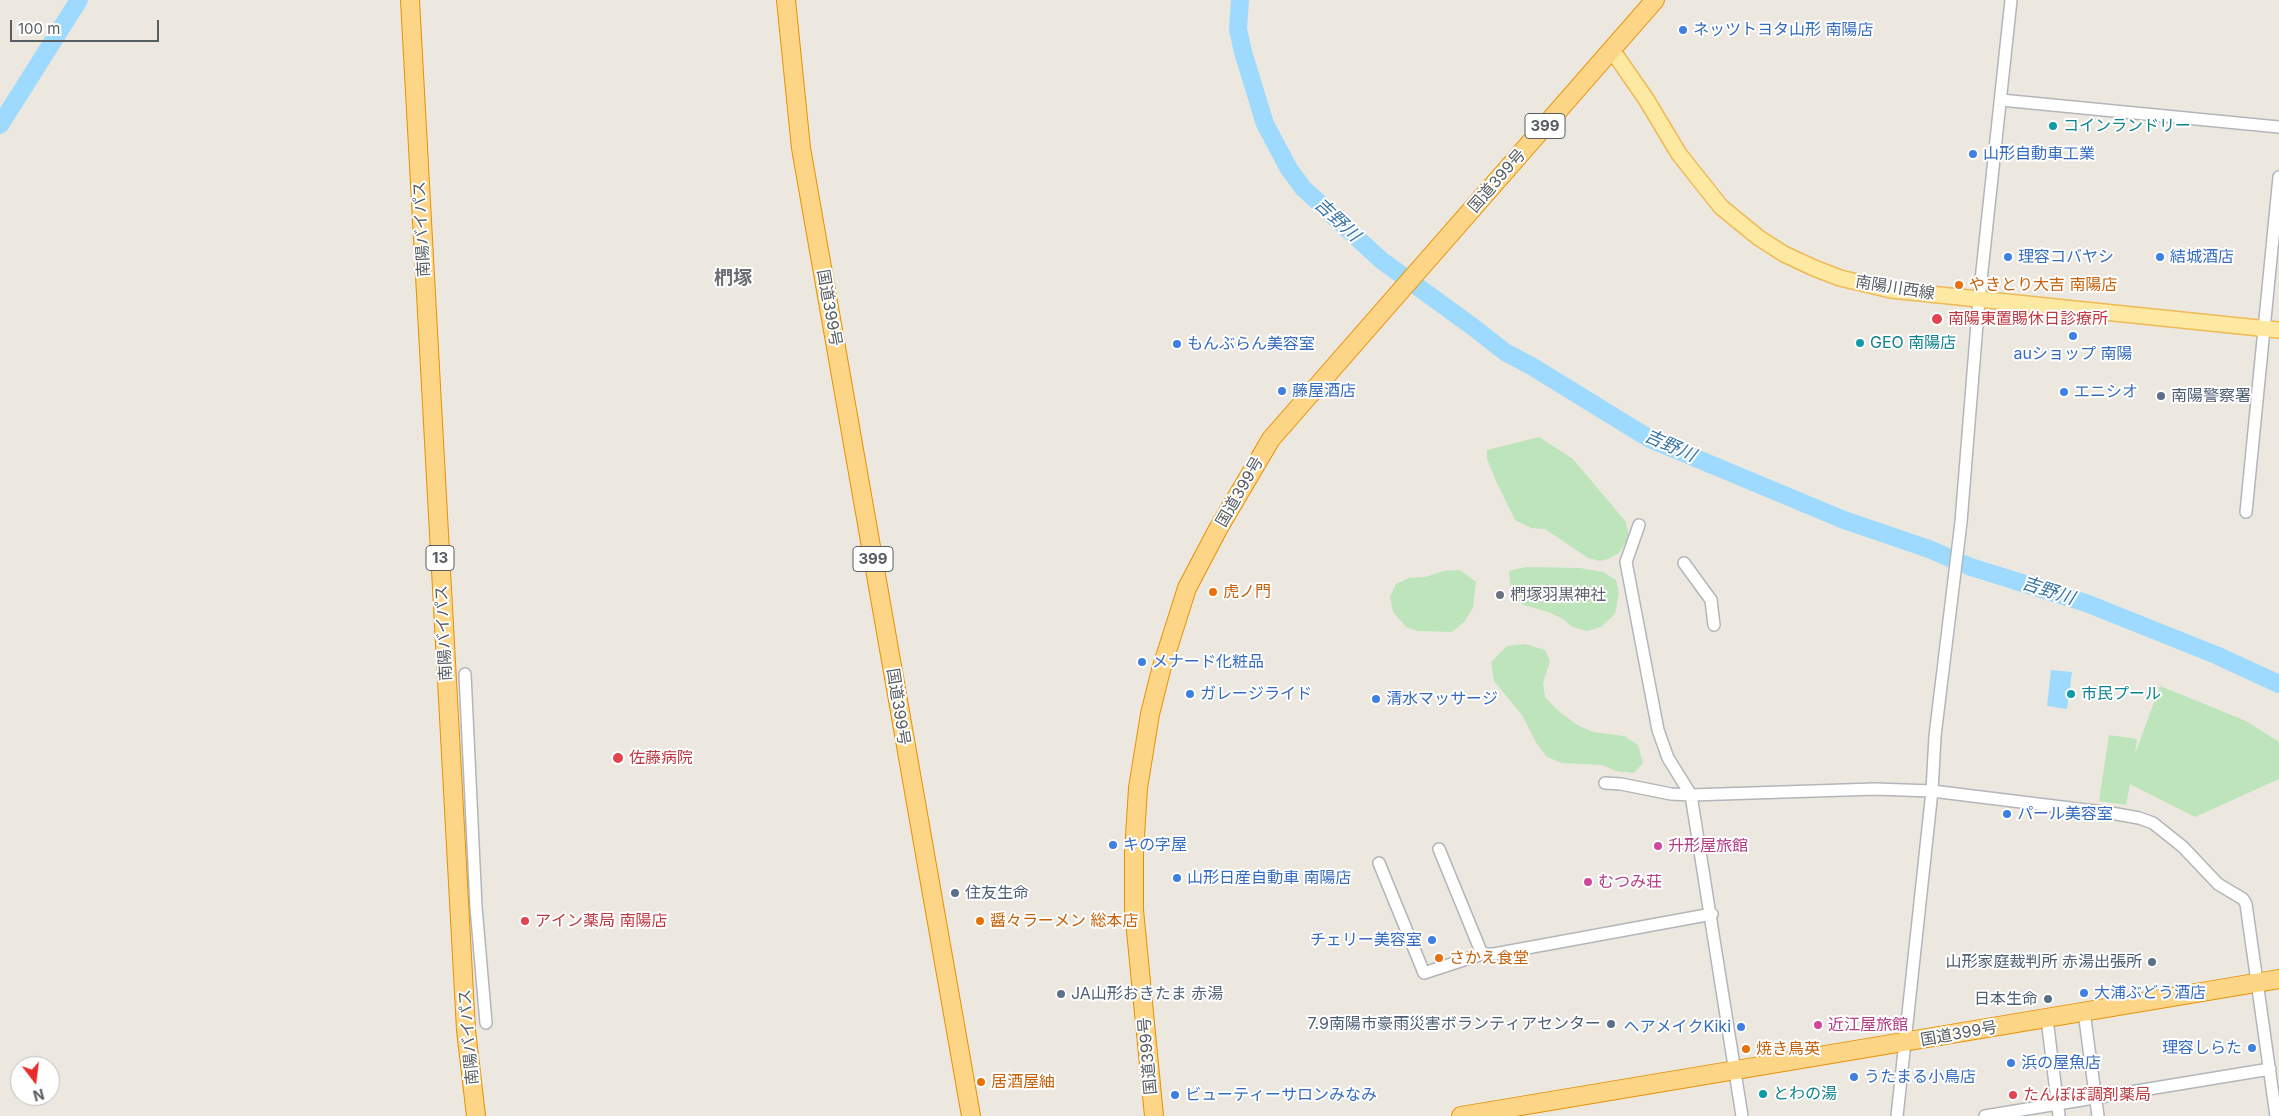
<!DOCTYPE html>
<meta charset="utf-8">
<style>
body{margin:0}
#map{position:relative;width:2279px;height:1116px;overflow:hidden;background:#ece8df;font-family:Inter,sans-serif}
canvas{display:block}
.north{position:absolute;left:10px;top:1056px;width:50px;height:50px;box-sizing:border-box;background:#fff;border:1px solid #bcbec0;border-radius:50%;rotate:165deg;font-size:14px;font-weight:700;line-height:20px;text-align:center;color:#585d61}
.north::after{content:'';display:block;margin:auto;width:18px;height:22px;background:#e72c2a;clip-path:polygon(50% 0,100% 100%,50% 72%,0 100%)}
.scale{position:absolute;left:10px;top:20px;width:149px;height:22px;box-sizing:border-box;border:2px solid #585d61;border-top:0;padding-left:6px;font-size:15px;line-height:18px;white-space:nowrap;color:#585d61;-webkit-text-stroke:4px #fff;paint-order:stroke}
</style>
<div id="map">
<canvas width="2279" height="1116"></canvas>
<div class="north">N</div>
<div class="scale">100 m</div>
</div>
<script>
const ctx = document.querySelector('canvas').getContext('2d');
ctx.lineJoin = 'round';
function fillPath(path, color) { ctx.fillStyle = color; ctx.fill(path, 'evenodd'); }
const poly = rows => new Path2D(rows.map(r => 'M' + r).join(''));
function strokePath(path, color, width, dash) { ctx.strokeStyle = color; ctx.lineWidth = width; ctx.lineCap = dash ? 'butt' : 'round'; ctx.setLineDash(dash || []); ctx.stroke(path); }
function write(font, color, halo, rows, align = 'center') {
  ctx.font = font + ' Inter,"Noto Sans JP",sans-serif'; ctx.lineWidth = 4; ctx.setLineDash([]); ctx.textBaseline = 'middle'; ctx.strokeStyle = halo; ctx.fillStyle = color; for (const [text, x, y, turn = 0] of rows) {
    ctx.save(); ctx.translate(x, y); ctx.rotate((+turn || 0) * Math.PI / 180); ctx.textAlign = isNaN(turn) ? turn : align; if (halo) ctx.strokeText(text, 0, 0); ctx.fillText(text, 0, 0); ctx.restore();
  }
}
fillPath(poly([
 [1539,437,1573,459,1626,522,1629,537,1619,553,1608,559,1600,561,1588,558,1545,529,1531,528,1515,520,1496,481,1487,459,1487,450],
 [1526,567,1580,568,1603,572,1616,580,1619,593,1615,614,1601,627,1587,631,1572,627,1563,619,1548,612,1524,605,1517,600,1511,592,1509,571],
 [1460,570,1476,582,1473,608,1464,622,1452,632,1417,631,1406,627,1393,612,1390,597,1396,584,1409,578,1425,577,1443,571],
 [1525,644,1545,650,1550,661,1543,683,1545,697,1556,709,1577,725,1593,732,1624,736,1638,745,1643,763,1634,773,1616,771,1602,765,1562,763,1547,757,1537,744,1522,715,1494,681,1491,662,1507,646],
 [2160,686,2246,721,2279,742,2279,779,2195,817,2130,784,2126,805,2099,801,2109,735,2137,739,2135,754]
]), '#bee4bb');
fillPath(poly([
 [2051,670,2072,672,2067,709,2047,706]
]), '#9ddafe');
strokePath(poly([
 [1240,0,1238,29,1243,52,1265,124,1289,169,1303,188,1381,260,1473,327,1505,352,1533,367,1650,439,1844,520,1929,549,1971,567,2086,603,2216,655,2279,684],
 [0,125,79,0]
]), '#9ddafe', 18);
const minor = poly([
 [2001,100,2279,127],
 [2246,512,2279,177],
 [1639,525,1626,562,1658,730,1668,758,1691,795,1742,1116],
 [1684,563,1711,600,1714,625],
 [465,674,476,907,486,1023],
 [1605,783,1621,784,1671,794,1691,795,1875,789,1932,791,2111,813,2139,818,2153,823,2183,847,2218,884,2243,899,2246,904,2276,1116],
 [1439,849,1482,954],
 [1379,863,1424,973,1482,954,1494,954,1712,914],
 [2084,1012,2098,1116],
 [2047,1019,2059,1116],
 [1897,1116,1932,791,1935,736,1961,522,1979,299,2011,0],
 [1985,1116,2270,1069]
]);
const major = poly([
 [1612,50,1646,99,1679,154,1721,207,1759,238,1784,254,1814,268,1840,278,1891,290,2279,330]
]);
const highway = poly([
 [410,0,466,1030,476,1116],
 [786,0,801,148,971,1116],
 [1154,1116,1134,910,1134,852,1138,788,1150,714,1161,670,1187,588,1218,529,1271,439,1655,0],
 [1461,1116,2279,979]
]);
strokePath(minor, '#b2b6ba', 14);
strokePath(major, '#efb955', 18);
strokePath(highway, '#e89002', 20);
strokePath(minor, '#fff', 11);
strokePath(major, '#fee9a2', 15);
strokePath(highway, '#fcd686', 18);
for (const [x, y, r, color] of [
 [1683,30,5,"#3f7fe0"],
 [2053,126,5,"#0f9aa8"],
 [1973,154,5,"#3f7fe0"],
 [2008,257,5,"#3f7fe0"],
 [2160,257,5,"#3f7fe0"],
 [1959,285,5,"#e8710a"],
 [1937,319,6,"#e0444e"],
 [2073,336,5,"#3f7fe0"],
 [1860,343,5,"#0f9aa8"],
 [1177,344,5,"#3f7fe0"],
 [1282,391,5,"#3f7fe0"],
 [2064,392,5,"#3f7fe0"],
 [2161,396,5,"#5c6f8a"],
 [1213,592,5,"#e8710a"],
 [1500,595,5,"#6b7280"],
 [1142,662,5,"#3f7fe0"],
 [1190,694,5,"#3f7fe0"],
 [2071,694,5,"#0f9aa8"],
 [1376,699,5,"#3f7fe0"],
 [618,758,6,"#e0444e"],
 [2007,814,5,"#3f7fe0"],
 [1113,845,5,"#3f7fe0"],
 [1658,846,5,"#d1479c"],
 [1177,878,5,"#3f7fe0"],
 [1588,882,5,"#d1479c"],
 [955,893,5,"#5c6f8a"],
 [525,921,5,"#e0444e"],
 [980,921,5,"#e8710a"],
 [1432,940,5,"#3f7fe0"],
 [1439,958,5,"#e8710a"],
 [2152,962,5,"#5c6f8a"],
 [2084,993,5,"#3f7fe0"],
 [1061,994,5,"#5c6f8a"],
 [2048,999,5,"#5c6f8a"],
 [1611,1024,5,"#5c6f8a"],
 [1818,1025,5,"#d1479c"],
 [1741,1027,5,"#3f7fe0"],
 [2252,1048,5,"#3f7fe0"],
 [1746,1049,5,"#e8710a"],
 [2011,1063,5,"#3f7fe0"],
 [1854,1077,5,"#3f7fe0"],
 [981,1082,5,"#e8710a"],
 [1763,1094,5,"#0f9aa8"],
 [1175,1095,5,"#3f7fe0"],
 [2013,1095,5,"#e0444e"]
]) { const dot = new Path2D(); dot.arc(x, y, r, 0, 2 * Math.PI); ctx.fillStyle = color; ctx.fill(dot); strokePath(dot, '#fff', 2); }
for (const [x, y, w] of [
 [1545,126,40],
 [440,558,28],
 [873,559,40]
]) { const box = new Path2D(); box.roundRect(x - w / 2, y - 12.5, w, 25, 4); ctx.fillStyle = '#fff'; ctx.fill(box); strokePath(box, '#585d61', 1); }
write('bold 15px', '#585d61', null, [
 ["399",1545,126],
 ["13",440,558],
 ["399",873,559]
]);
write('16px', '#366cbe', '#fff', [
 ["ネッツトヨタ山形 南陽店",1693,30],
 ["山形自動車工業",1983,154],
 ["理容コバヤシ",2018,257],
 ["結城酒店",2170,257],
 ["もんぶらん美容室",1187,344],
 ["auショップ 南陽",2073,354,"center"],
 ["藤屋酒店",1292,391],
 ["エニシオ",2074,392],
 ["メナード化粧品",1152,662],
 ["ガレージライド",1200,694],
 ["清水マッサージ",1386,699],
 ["パール美容室",2017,814],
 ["キの字屋",1123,845],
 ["山形日産自動車 南陽店",1187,878],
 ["チェリー美容室",1422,940,"right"],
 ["大浦ぶどう酒店",2094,993],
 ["ヘアメイクKiki",1731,1027,"right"],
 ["理容しらた",2242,1048,"right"],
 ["浜の屋魚店",2021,1063],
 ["うたまる小鳥店",1864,1077],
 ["ビューティーサロンみなみ",1185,1095]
], 'left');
write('16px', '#0d838f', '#fff', [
 ["コインランドリー",2063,126],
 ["GEO 南陽店",1870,343],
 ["市民プール",2081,694],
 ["とわの湯",1773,1094]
], 'left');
write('16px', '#585d61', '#fff', [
 ["国道399号",1497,181,-49],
 ["南陽バイパス",422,229,-93],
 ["南陽川西線",1895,288,9],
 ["国道399号",829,308,80],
 ["国道399号",1240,492,-60],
 ["南陽バイパス",444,633,-93],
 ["国道399号",898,707,81],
 ["国道399号",1959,1034,-10],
 ["南陽バイパス",469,1037,-95],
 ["国道399号",1148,1056,-95]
]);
write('16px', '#c56008', '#fff', [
 ["やきとり大吉 南陽店",1969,285],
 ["虎ノ門",1223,592],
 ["醤々ラーメン 総本店",990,921],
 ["さかえ食堂",1449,958],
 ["焼き鳥英",1756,1049],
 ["居酒屋紬",991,1082]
], 'left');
write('16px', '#be3a42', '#fff', [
 ["南陽東置賜休日診療所",1948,319],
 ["佐藤病院",629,758],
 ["アイン薬局 南陽店",535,921],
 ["たんぽぽ調剤薬局",2023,1095]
], 'left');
write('16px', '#4e5e75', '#fff', [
 ["南陽警察署",2171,396],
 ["住友生命",965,893],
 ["山形家庭裁判所 赤湯出張所",2142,962,"right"],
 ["JA山形おきたま 赤湯",1071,994],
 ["日本生命",2038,999,"right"],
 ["7.9南陽市豪雨災害ボランティアセンター",1601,1024,"right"]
], 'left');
write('16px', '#5b616d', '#fff', [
 ["椚塚羽黒神社",1510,595]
], 'left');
write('16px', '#b23c85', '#fff', [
 ["升形屋旅館",1668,846],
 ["むつみ荘",1598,882],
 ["近江屋旅館",1828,1025]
], 'left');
write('italic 18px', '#3a76a6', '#fff', [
 ["吉野川",1337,220,43],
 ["吉野川",1670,446,24],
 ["吉野川",2048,591,18]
]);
write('bold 19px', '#696f73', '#fff', [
 ["椚塚",733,278]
]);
</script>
